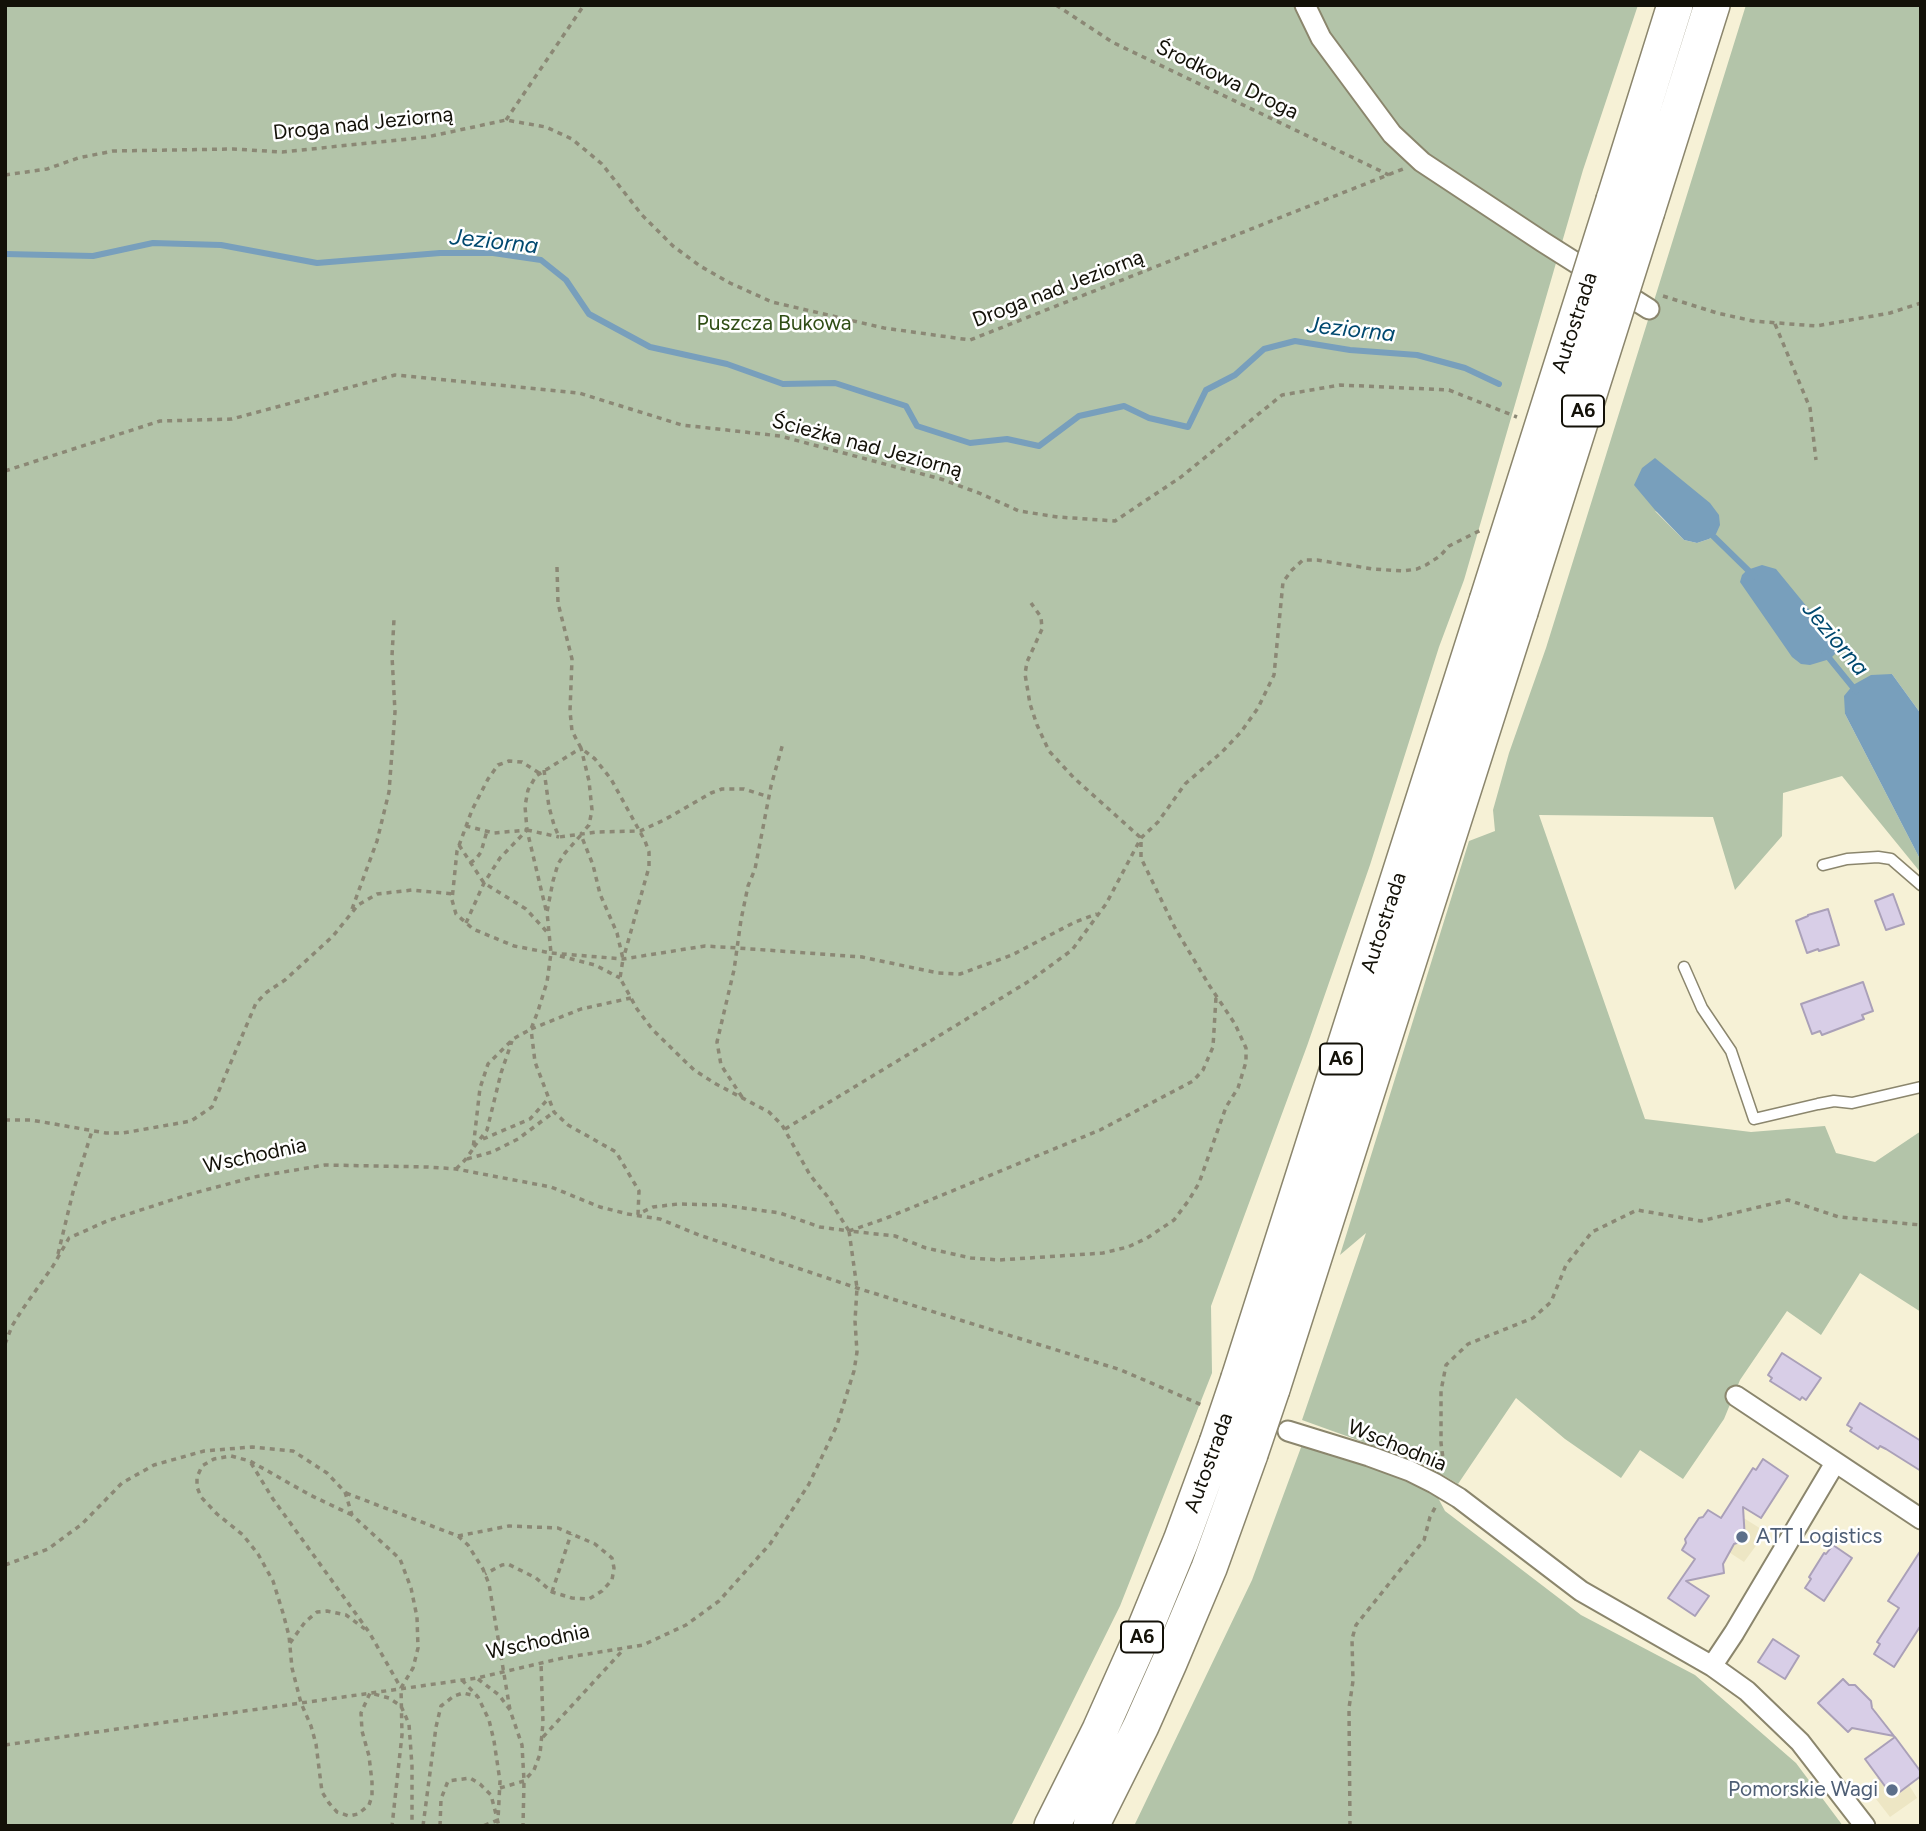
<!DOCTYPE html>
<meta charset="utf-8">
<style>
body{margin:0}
#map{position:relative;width:1926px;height:1831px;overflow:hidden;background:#f6f1d6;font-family:Figtree,sans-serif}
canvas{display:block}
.frame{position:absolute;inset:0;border:7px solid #131108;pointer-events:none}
</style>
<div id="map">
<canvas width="1926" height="1831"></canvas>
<div class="frame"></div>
</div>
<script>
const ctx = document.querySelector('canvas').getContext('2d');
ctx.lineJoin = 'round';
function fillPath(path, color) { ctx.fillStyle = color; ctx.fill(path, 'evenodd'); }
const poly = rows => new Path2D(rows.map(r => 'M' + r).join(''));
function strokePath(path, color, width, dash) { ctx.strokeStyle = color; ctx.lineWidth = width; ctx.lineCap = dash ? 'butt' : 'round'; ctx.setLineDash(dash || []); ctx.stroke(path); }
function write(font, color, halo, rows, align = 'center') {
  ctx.font = font + ' Figtree,sans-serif'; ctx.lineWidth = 5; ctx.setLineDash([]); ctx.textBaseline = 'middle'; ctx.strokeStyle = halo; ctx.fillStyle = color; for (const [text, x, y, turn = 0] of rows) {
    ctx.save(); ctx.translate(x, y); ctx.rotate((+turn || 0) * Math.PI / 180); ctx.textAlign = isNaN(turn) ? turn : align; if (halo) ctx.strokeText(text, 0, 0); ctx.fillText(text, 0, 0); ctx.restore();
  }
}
fillPath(poly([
 [1734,1512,1766,1532,1744,1562,1715,1543],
 [1879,1777,1909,1785,1917,1798,1890,1817,1866,1786]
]), '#ede6c4');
fillPath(poly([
 [5,5,1638,5,1583,170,1464,580,1439,647,1370,865,1307,1046,1211,1306,1212,1373,1120,1606,1011,1826,5,1826],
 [1746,5,1921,5,1921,714,1892,674,1845,714,1921,861,1921,873,1842,776,1783,793,1782,836,1735,890,1713,817,1539,815,1645,1119,1751,1132,1825,1126,1836,1153,1875,1162,1921,1131,1921,1312,1860,1273,1821,1335,1787,1311,1740,1380,1724,1419,1683,1479,1640,1450,1621,1478,1565,1439,1516,1398,1458,1484,1424,1464,1302,1420,1366,1233,1340,1255,1469,841,1495,831,1493,810,1509,753,1546,648],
 [1655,511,1716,534,1709,539,1697,543,1684,540],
 [1303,1442,1400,1476,1436,1494,1445,1511,1581,1615,1695,1675,1796,1763,1843,1826,1134,1826,1252,1580]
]), '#b3c4a9');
fillPath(poly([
 [1655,458,1710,503,1719,515,1720,525,1716,534,1709,539,1697,543,1684,540,1655,510,1634,485,1642,468],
 [1762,565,1776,569,1835,641,1838,651,1830,659,1810,665,1801,664,1792,657,1740,582,1742,575,1747,570],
 [1892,674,1921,714,1921,861,1845,714,1844,696,1853,685,1871,675]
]), '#789fbc');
strokePath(poly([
 [5,254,93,256,153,243,221,245,317,263,440,253,493,253,541,260,566,280,589,314,650,347,727,364,783,384,835,383,906,406,917,426,970,443,1007,439,1039,446,1079,416,1124,406,1149,418,1188,427,1206,390,1235,375,1264,349,1295,341,1350,350,1417,355,1465,368,1499,384],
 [1709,532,1754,576],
 [1825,653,1856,691]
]), '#789fbc', 6);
const building = poly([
 [1893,894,1904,924,1886,930,1875,901,1893,894],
 [1828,909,1839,945,1819,951,1818,949,1807,953,1796,921,1808,916,1808,915,1828,909],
 [1863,982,1873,1011,1862,1015,1864,1019,1822,1035,1820,1031,1812,1034,1801,1004,1863,982],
 [1782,1353,1821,1378,1806,1400,1802,1397,1800,1400,1770,1381,1772,1378,1768,1375,1782,1353],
 [1860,1403,1921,1441,1921,1471,1886,1449,1880,1446,1878,1449,1850,1431,1852,1428,1847,1425,1860,1403],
 [1763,1459,1788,1476,1761,1518,1743,1507,1745,1540,1734,1544,1723,1564,1724,1573,1686,1581,1709,1596,1695,1616,1668,1598,1695,1559,1682,1550,1686,1543,1685,1539,1699,1518,1703,1517,1708,1510,1721,1518,1753,1468,1756,1470,1763,1459],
 [1833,1545,1852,1558,1824,1601,1805,1588,1811,1579,1809,1577,1824,1553,1826,1554,1833,1545],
 [1921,1550,1921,1625,1894,1667,1874,1654,1880,1644,1877,1642,1899,1608,1888,1601,1921,1550],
 [1773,1639,1799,1656,1785,1679,1758,1662,1773,1639],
 [1843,1679,1849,1685,1855,1685,1871,1701,1872,1708,1894,1736,1852,1728,1848,1732,1818,1703,1843,1679],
 [1895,1737,1921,1772,1921,1776,1893,1797,1865,1759,1895,1737]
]);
fillPath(building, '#d8cee7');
strokePath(building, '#aaa0b8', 2);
const lane = poly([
 [1823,865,1847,859,1878,857,1891,859,1921,885],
 [1684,967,1702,1008,1731,1051,1754,1119,1818,1104,1834,1101,1852,1103,1921,1087]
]);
const street = poly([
 [1305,5,1321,38,1392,134,1422,162,1543,242,1649,309],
 [1736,1396,1921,1519],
 [1288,1431,1369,1456,1410,1471,1434,1483,1459,1498,1581,1591,1712,1666,1747,1691,1800,1742,1865,1826],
 [1712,1666,1734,1633,1835,1463]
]);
const highway = poly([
 [1614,200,1675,5],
 [1647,211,1712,5],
 [1239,1378,1487,601],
 [1272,1389,1520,612],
 [1052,1826,1100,1730,1142,1636,1181,1541,1217,1443],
 [1091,1826,1141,1726,1169,1663,1209,1568,1250,1454]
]);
strokePath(lane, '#8b866d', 13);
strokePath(street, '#8b866d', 23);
strokePath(highway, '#8b866d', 38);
strokePath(poly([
 [1056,5,1112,42,1389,175],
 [506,120,584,5],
 [5,175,47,169,78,158,113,151,233,149,282,152,427,137,506,120,546,127,572,139,602,164,642,215,673,246,700,266,730,283,772,302,884,328,970,340,1403,169],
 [1663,296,1717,313,1753,321,1816,326,1890,313,1921,303],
 [1775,324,1810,408,1816,460],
 [5,471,160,421,232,419,395,375,579,393,682,425,780,436,941,479,979,493,1019,511,1058,517,1115,521,1181,477,1282,395,1340,385,1449,390,1517,417],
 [557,567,558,603,572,659,570,711,572,731,581,748,595,759,611,779,645,841,649,852,649,867,624,956],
 [544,770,549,807,554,825,559,837,597,832,640,831,664,820,711,793,722,789,744,789,769,797],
 [539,773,522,762,509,761,498,765,488,779,472,810,457,851,452,900,456,914,473,929,514,946,551,953,623,959,705,946,738,948,862,957,938,973,960,974,1012,955,1075,922,1097,914],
 [527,830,559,837],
 [459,845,484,883,526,909,548,933],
 [470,863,476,859,481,852,487,831],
 [352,909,377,841,389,792,395,712,392,656,394,619],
 [546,910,527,830,525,806,528,790,536,776,581,748,589,781,592,810,589,825,581,834],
 [466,923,484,883,500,858,527,830,494,833,466,826],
 [560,956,595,965,620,978],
 [631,998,581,1009,531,1029,535,1062,554,1112,568,1125,616,1152,639,1191,638,1214,653,1207,678,1204,722,1205,780,1213,820,1227,849,1231,884,1219,1100,1130,1193,1081,1203,1070,1213,1047,1216,997],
 [742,1097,721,1065,717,1042,734,970,741,920,748,886,755,869,771,786,783,743],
 [5,1120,31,1120,106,1133,123,1133,191,1121,212,1107,256,1003,267,992,285,980,333,936,358,905,377,894,412,890,453,894],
 [785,1129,1031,980,1072,950,1106,904,1141,838,1158,822,1185,784,1222,752,1241,732,1258,708,1274,675,1283,582,1292,570,1303,560,1317,560,1373,569,1403,571,1417,569,1426,565,1440,556,1449,546,1481,530],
 [483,1139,530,1119,548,1099],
 [474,1147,487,1130,501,1073,512,1041],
 [467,1159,492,1152,518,1139,554,1112],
 [456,1169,465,1160,473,1149,480,1088,488,1064,513,1039,531,1029,538,1011,547,982,551,953,547,912,553,881,558,864,565,853,581,835,593,865,600,894,617,933,623,959,620,978,637,1009,652,1029,694,1070,716,1084,769,1112,782,1125,810,1175,827,1196,849,1231,895,1236,926,1248,971,1258,999,1260,1103,1253,1128,1247,1147,1238,1174,1220,1189,1200,1199,1183,1226,1107,1238,1088,1246,1062,1246,1048,1235,1024,1209,985,1175,928,1141,858,1141,838,1074,778,1049,751,1037,725,1030,704,1025,674,1027,662,1042,629,1041,617,1031,603],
 [58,1254,73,1192,92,1131],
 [5,1344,12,1326,22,1310,53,1266,69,1238,107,1221,187,1195,254,1177,325,1165,428,1167,456,1169,551,1187,600,1207,628,1214,660,1219,699,1235,857,1288,1121,1370,1202,1405],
 [251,1463,273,1499,369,1632,401,1688],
 [1444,1466,1441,1443,1441,1391,1446,1365,1468,1344,1533,1318,1551,1302,1566,1265,1592,1232,1637,1210,1701,1221,1788,1200,1839,1217,1921,1225],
 [346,1493,458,1536,468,1545,483,1569,489,1584,510,1710],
 [352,1515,310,1495,250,1461,231,1456,214,1459,202,1466,197,1477,197,1487,201,1497,217,1514,243,1535,258,1554,273,1581,283,1613,289,1636,292,1668,301,1703,311,1726,316,1744,322,1792,329,1803,337,1812,349,1816,358,1814,369,1805,372,1796,372,1782,369,1756,362,1731,361,1713,370,1693,389,1698,401,1706,409,1724,412,1766,412,1826],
 [458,1536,509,1526,558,1528,595,1544,612,1558,614,1568,612,1580,602,1591,589,1599,572,1598,552,1592,536,1578,508,1564,502,1565,485,1574],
 [5,1565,48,1549,82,1524,122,1483,154,1465,204,1451,252,1447,293,1451,327,1473,345,1492,352,1515,400,1559,411,1588,417,1617,418,1648,413,1668,401,1688,402,1735,392,1826],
 [552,1592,571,1534],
 [290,1643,305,1622,317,1612,327,1611,346,1615,365,1629],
 [478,1679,499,1695,510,1710,522,1745,524,1781,523,1826],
 [462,1680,478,1697,489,1720,494,1741,500,1781,498,1820,483,1826],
 [543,1737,623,1650],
 [5,1745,477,1678,563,1658,643,1645,686,1625,719,1601,770,1544,809,1484,837,1425,854,1371,857,1352,855,1321,857,1288,849,1231],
 [500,1788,524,1781,534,1770,540,1754,543,1723,541,1663],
 [423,1826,436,1727,441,1706,454,1696,463,1693,476,1696],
 [440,1826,441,1799,448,1781,470,1778,480,1784,491,1795,499,1826],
 [1350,1826,1349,1708,1353,1681,1352,1639,1356,1625,1424,1540,1430,1517,1437,1504]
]), '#8b8875', 3.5, [5, 5]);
strokePath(lane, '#fff', 10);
strokePath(street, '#fff', 19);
strokePath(highway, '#fff', 35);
const highwayBridge = poly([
 [1487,601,1614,200],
 [1520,612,1647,211],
 [1217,1443,1239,1378],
 [1250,1454,1272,1389]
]);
strokePath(highwayBridge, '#8b866d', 38, []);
strokePath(highwayBridge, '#fff', 35);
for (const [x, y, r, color] of [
 [1742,1537,7,"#5c6f8a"],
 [1892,1790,7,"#5c6f8a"]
]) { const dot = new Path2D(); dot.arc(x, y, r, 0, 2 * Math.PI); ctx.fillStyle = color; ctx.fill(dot); strokePath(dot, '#fff', 2.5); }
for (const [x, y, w] of [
 [1583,411,42],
 [1341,1059,42],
 [1142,1637,42]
]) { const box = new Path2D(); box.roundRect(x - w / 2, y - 15.5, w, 31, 5); ctx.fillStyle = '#fff'; ctx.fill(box); strokePath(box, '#131108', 2); }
write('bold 19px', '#131108', null, [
 ["A6",1583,411],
 ["A6",1341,1059],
 ["A6",1142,1637]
]);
write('21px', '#131108', '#fff', [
 ["Środkowa Droga",1227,80,26],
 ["Droga nad Jeziorną",363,124,-6],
 ["Droga nad Jeziorną",1058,289,-21],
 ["Autostrada",1575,323,-72],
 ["Ścieżka nad Jeziorną",867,446,15],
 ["Autostrada",1384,923,-72],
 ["Wschodnia",255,1156,-12],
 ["Wschodnia",1397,1446,22],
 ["Autostrada",1209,1463,-70],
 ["Wschodnia",538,1642,-12]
]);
write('21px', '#304e16', '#fff', [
 ["Puszcza Bukowa",774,324]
]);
write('21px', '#4e5e75', '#fff', [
 ["ATT Logistics",1756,1537],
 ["Pomorskie Wagi",1878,1790,"right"]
], 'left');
write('italic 23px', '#00496f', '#fff', [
 ["Jeziorna",494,242,6],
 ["Jeziorna",1351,330,6],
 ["Jeziorna",1835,639,50]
]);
</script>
